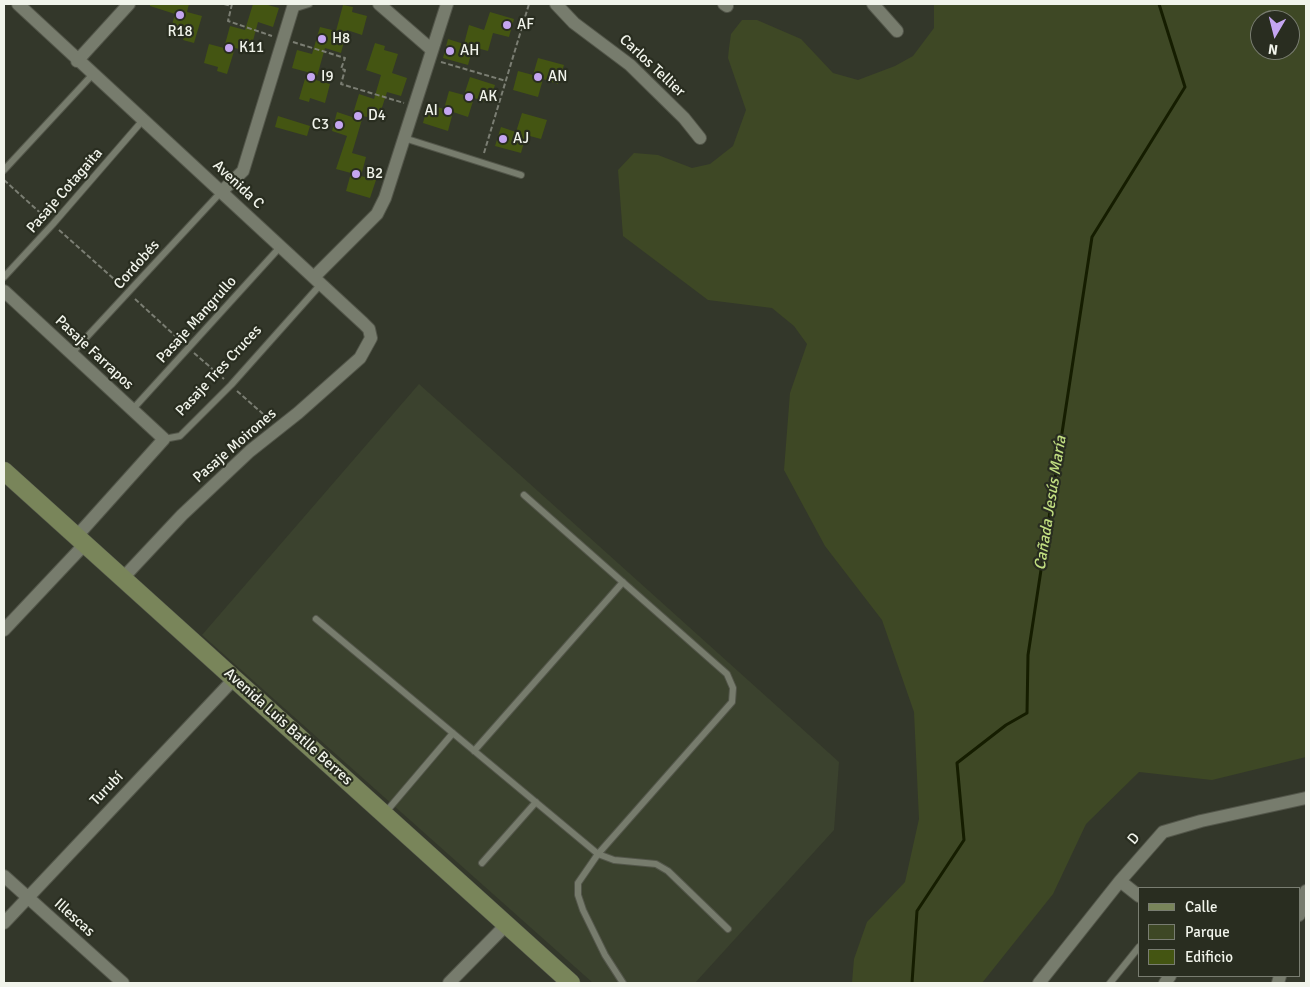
<!DOCTYPE html>
<meta charset="utf-8">
<style>
body{margin:0}
#map{position:relative;width:1310px;height:987px;overflow:hidden;background:#33372a;font-family:Signika,sans-serif}
canvas{display:block}
.frame{position:absolute;inset:0;border:5px solid #f1f4eb;pointer-events:none}
.legend{position:absolute;left:1138px;top:887px;width:162px;height:90px;box-sizing:border-box;background:#292d20;border:1px solid #797d71;margin:0;padding:6px 9px;list-style:none;font-size:15px;color:#f1f4eb}
.legend li{display:flex;align-items:center;gap:10px;height:25px}
.legend b{width:25px;border:1px solid #797d71}
.north{position:absolute;left:1250px;top:10px;width:50px;height:50px;box-sizing:border-box;background:#292d20;border:1px solid #797d71;border-radius:50%;rotate:188deg;font-size:14px;font-weight:700;line-height:20px;text-align:center;color:#f1f4eb}
.north::after{content:'';display:block;margin:auto;width:18px;height:22px;background:#c5a6f1;clip-path:polygon(50% 0,100% 100%,50% 72%,0 100%)}
</style>
<div id="map">
<canvas width="1310" height="987"></canvas>
<div class="frame"></div>
<ul class="legend">
<li><b style="height:6px;background:#79855a"></b>Calle</li>
<li><b style="height:14px;background:#3e4825"></b>Parque</li>
<li><b style="height:14px;background:#445512"></b>Edificio</li>
</ul>
<div class="north">N</div>
</div>
<script>
const ctx = document.querySelector('canvas').getContext('2d');
ctx.lineJoin = 'round';
function fillPath(path, color) { ctx.fillStyle = color; ctx.fill(path, 'evenodd'); }
const poly = rows => new Path2D(rows.map(r => 'M' + r).join(''));
function strokePath(path, color, width, dash) { ctx.strokeStyle = color; ctx.lineWidth = width; ctx.lineCap = dash ? 'butt' : 'round'; ctx.setLineDash(dash || []); ctx.stroke(path); }
function write(font, color, halo, rows, align = 'center') {
  ctx.font = font + ' Signika,sans-serif'; ctx.lineWidth = 4.5; ctx.setLineDash([]); ctx.textBaseline = 'middle'; ctx.strokeStyle = halo; ctx.fillStyle = color; for (const [text, x, y, turn = 0] of rows) {
    ctx.save(); ctx.translate(x, y); ctx.rotate((+turn || 0) * Math.PI / 180); ctx.textAlign = isNaN(turn) ? turn : align; if (halo) ctx.strokeText(text, 0, 0); ctx.fillText(text, 0, 0); ctx.restore();
  }
}
fillPath(poly([
 [419,384,839,762,834,830,695,983,593,983,202,635]
]), '#3b422e');
fillPath(poly([
 [934,4,1306,4,1306,757,1212,780,1139,772,1086,824,1053,894,982,983,852,983,854,959,867,922,905,882,919,819,914,712,882,620,825,546,784,470,790,393,807,344,794,326,772,308,708,300,623,236,618,170,634,153,658,155,692,168,710,164,733,146,746,110,728,58,729,48,731,34,742,20,757,20,801,39,833,73,858,80,895,66,913,56,934,28],
 [1260,20,1290,20,1290,50,1260,50]
]), '#3e4825');
strokePath(poly([
 [912,983,917,911,964,840,957,763,1006,725,1027,713,1028,655,1092,237,1185,87,1159,4]
]), '#151d00', 3);
fillPath(poly([
 [150,4,189,4,187,12,202,16,194,43,183,40,184,36,170,32,175,14,150,6],
 [253,4,264,4,279,8,273,27,258,22,250,52,235,48,227,74,217,71,218,67,204,63,209,44,224,48,230,26,245,30],
 [343,5,353,7,352,12,367,16,362,35,347,30,341,53,325,48,316,80,330,84,325,103,310,98,309,102,299,99,307,72,292,68,297,50,312,54,320,27,336,31],
 [490,12,514,19,509,37,493,33,488,51,473,47,468,65,443,58,448,39,464,44,469,25,484,30],
 [375,43,385,46,384,50,398,54,392,73,407,78,401,96,387,92,378,120,363,116,352,153,366,157,361,176,376,180,370,198,346,191,351,173,336,169,347,136,332,131,337,112,352,117,359,94,374,99,381,75,366,70],
 [538,58,564,65,558,84,543,79,538,97,513,90,518,71,533,75],
 [470,77,495,85,489,103,474,98,468,117,453,112,448,131,423,123,428,104,444,109,449,91,464,95],
 [522,113,547,120,541,139,526,135,521,153,495,146,501,127,516,132],
 [278,116,310,126,307,136,275,127]
]), '#445512');
const service = poly([
 [293,9,309,4],
 [404,138,521,175],
 [4,170,93,74],
 [4,277,53,224,143,120],
 [71,354,221,192],
 [132,410,281,246],
 [164,439,180,436,231,385,321,284],
 [524,495,727,674,733,688,732,702,598,854,578,883,578,895,583,910,605,955,623,983],
 [316,619,598,854,614,860,656,864,668,871,728,929],
 [474,751,623,582],
 [385,813,453,733],
 [482,863,536,802],
 [1110,983,1139,947]
]);
const minor = poly([
 [18,4,363,323,369,329,371,338,360,358,298,413,250,451,182,515,122,579],
 [379,4,432,50],
 [556,4,574,23,630,65,684,118,700,138],
 [724,4,727,6],
 [873,4,897,31],
 [77,61,129,4],
 [221,192,243,171,294,4],
 [314,277,377,214,385,198,447,4],
 [4,291,164,439,76,537],
 [4,630,84,545],
 [4,876,123,983],
 [1120,881,1139,896],
 [1299,915,1306,891],
 [4,923,234,679],
 [449,983,507,924],
 [1039,983,1120,881,1163,832,1201,821,1306,798],
 [1165,983,1170,976],
 [1278,983,1280,976]
]);
const secondary = poly([
 [4,471,571,983]
]);
strokePath(service, '#53564a', 8);
strokePath(minor, '#53564a', 14);
strokePath(secondary, '#53564a', 19);
strokePath(poly([
 [224,4,232,6],
 [232,4,228,21,272,36],
 [293,42,345,58,341,69,345,70,341,84,404,103],
 [441,62,506,81],
 [484,153,529,4],
 [4,180,46,218],
 [59,230,123,287],
 [135,299,183,343],
 [194,353,224,379],
 [237,391,271,421]
]), '#7b7e73', 2, [5, 2.5]);
strokePath(service, '#777c6d', 6);
strokePath(minor, '#777c6d', 12);
strokePath(secondary, '#79855a', 18);
for (const [x, y, r, color] of [
 [180,15,5,"#c5a6f1"],
 [507,25,5,"#c5a6f1"],
 [322,39,5,"#c5a6f1"],
 [229,48,5,"#c5a6f1"],
 [450,51,5,"#c5a6f1"],
 [311,77,5,"#c5a6f1"],
 [538,77,5,"#c5a6f1"],
 [469,97,5,"#c5a6f1"],
 [448,111,5,"#c5a6f1"],
 [358,116,5,"#c5a6f1"],
 [339,125,5,"#c5a6f1"],
 [503,139,5,"#c5a6f1"],
 [356,174,5,"#c5a6f1"]
]) { const dot = new Path2D(); dot.arc(x, y, r, 0, 2 * Math.PI); ctx.fillStyle = color; ctx.fill(dot); strokePath(dot, '#292d20', 2); }
write('15px', '#f1f4eb', '#292d20', [
 ["AF",517,25],
 ["R18",180,32,"center"],
 ["H8",332,39],
 ["K11",239,48],
 ["AH",460,51],
 ["I9",321,77],
 ["AN",548,77],
 ["AK",479,97],
 ["AI",438,111,"right"],
 ["D4",368,116],
 ["C3",329,125,"right"],
 ["AJ",513,139],
 ["B2",366,174]
], 'left');
write('15px', '#f1f4eb', '#292d20', [
 ["Carlos Tellier",652,66,43],
 ["Avenida C",238,185,43],
 ["Pasaje Cotagaita",65,191,-49],
 ["Cordobés",137,265,-48],
 ["Pasaje Mangrullo",197,320,-48],
 ["Pasaje Farrapos",94,353,43],
 ["Pasaje Tres Cruces",219,371,-47],
 ["Pasaje Moirones",235,446,-41],
 ["Avenida Luis Batlle Berres",288,727,42],
 ["Turubí",107,789,-46],
 ["D",1134,839,-50],
 ["Illescas",74,918,42]
]);
write('italic 16px', '#c0dd80', '#292d20', [
 ["Cañada Jesús María",1051,503,-81]
]);
</script>
